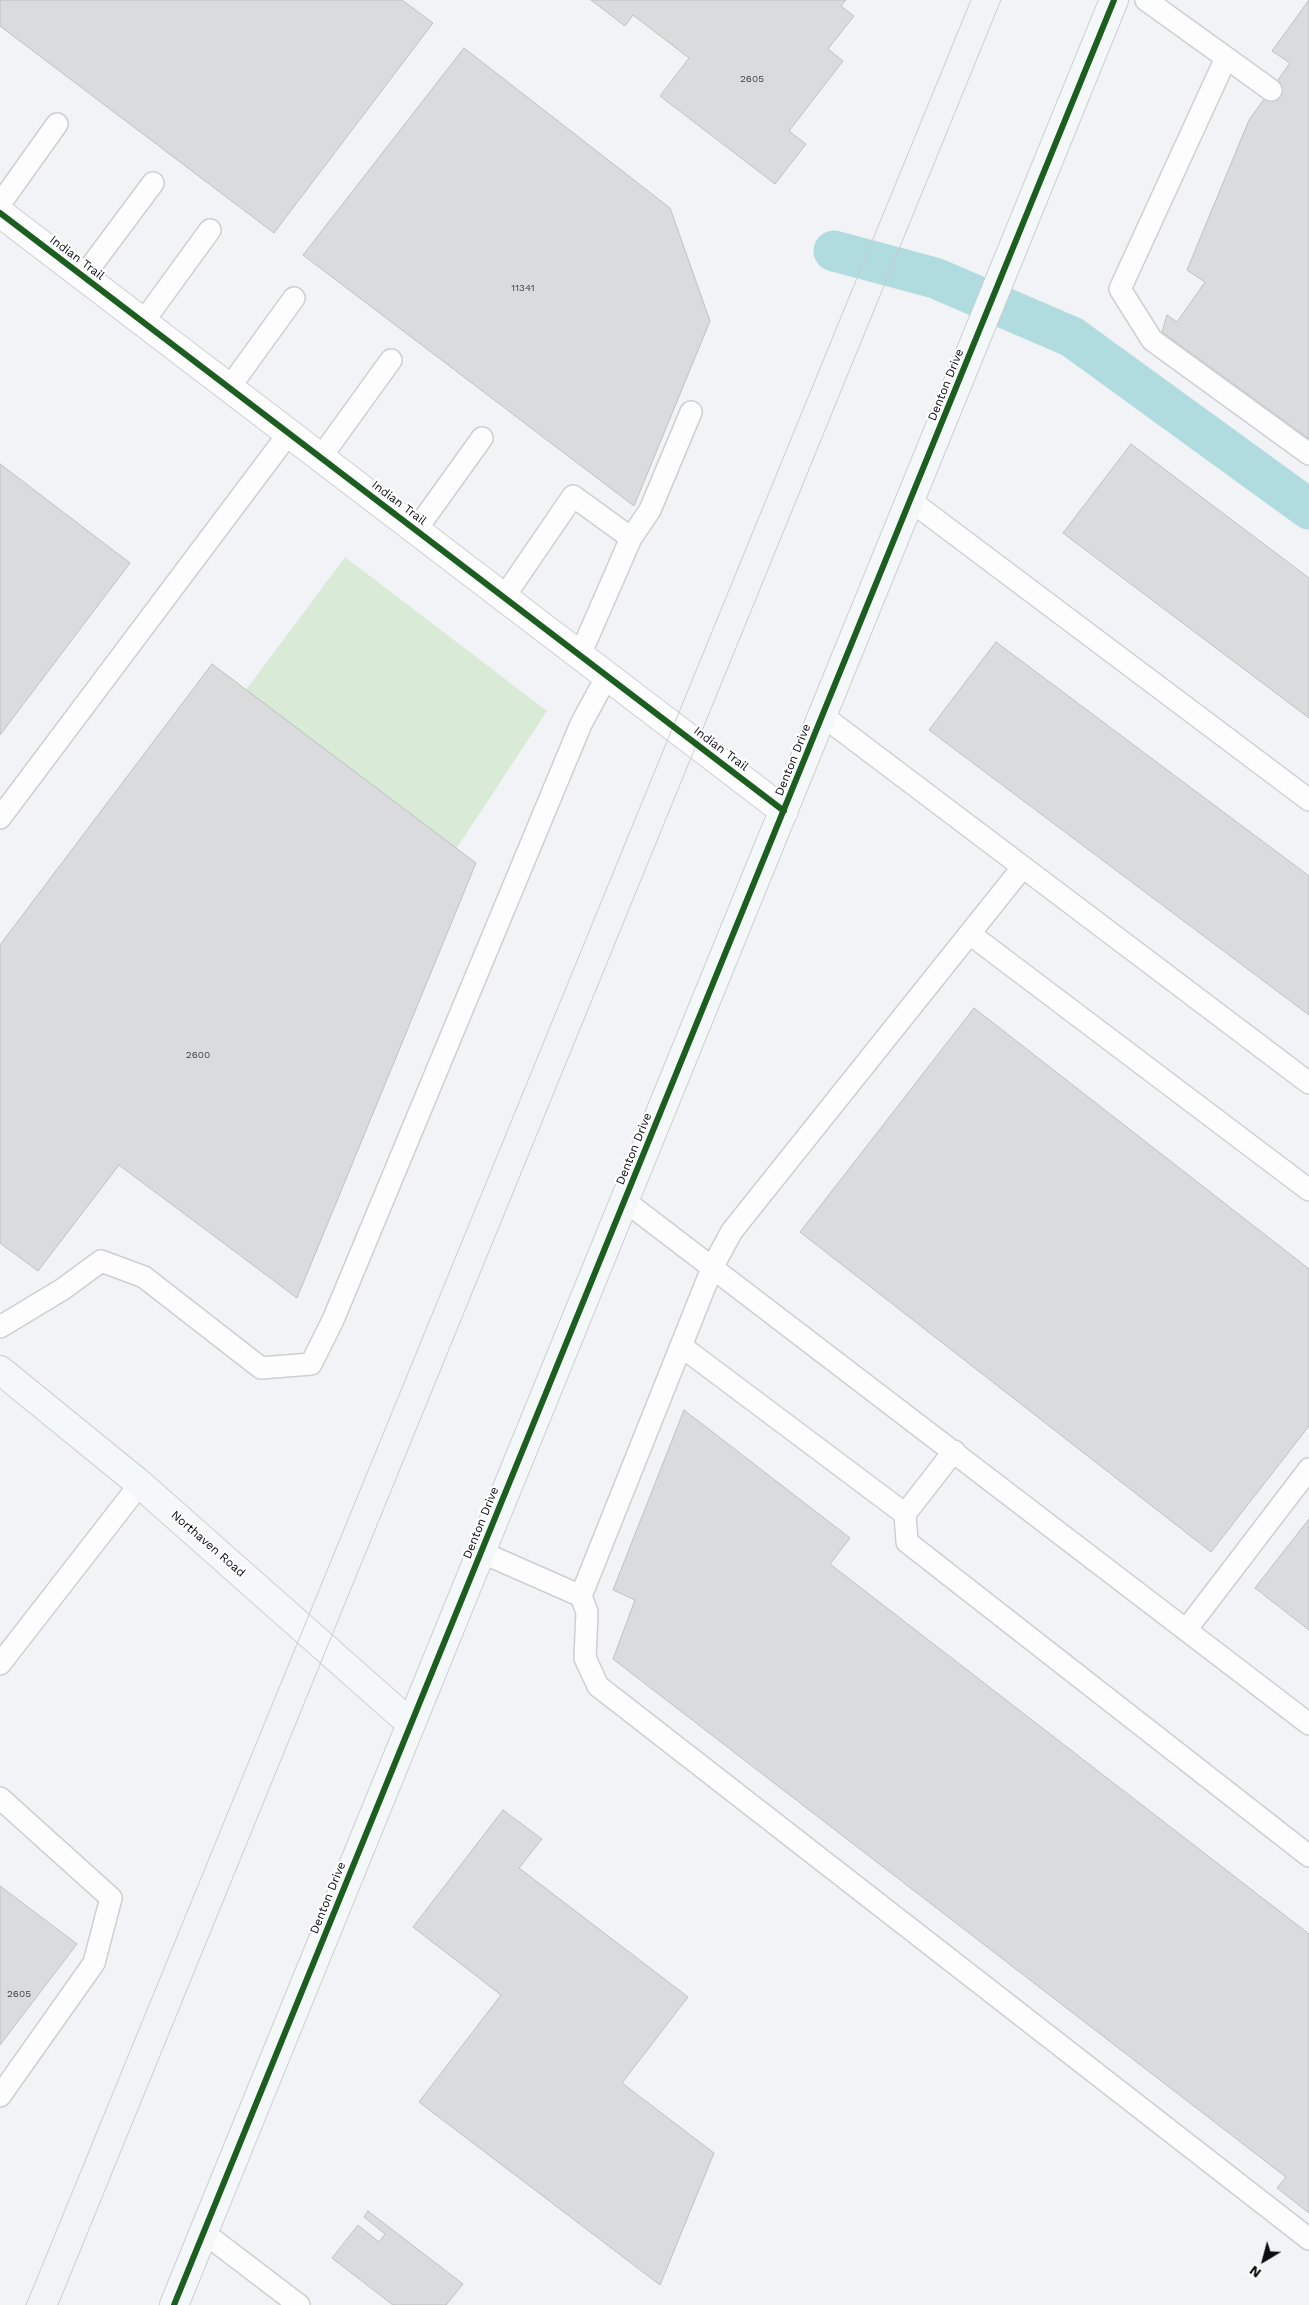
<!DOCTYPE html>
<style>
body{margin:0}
#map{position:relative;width:1309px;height:2305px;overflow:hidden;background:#f1f3f6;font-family:"Work Sans",sans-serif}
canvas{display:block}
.north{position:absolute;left:1239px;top:2235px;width:50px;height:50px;-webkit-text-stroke:4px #fff;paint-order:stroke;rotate:217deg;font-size:14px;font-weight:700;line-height:20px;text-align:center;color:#0b0c0e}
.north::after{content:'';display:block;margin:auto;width:18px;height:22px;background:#0b0c0e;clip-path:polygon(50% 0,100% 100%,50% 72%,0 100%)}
</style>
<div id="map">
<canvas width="1309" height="2305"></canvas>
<div class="north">N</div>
</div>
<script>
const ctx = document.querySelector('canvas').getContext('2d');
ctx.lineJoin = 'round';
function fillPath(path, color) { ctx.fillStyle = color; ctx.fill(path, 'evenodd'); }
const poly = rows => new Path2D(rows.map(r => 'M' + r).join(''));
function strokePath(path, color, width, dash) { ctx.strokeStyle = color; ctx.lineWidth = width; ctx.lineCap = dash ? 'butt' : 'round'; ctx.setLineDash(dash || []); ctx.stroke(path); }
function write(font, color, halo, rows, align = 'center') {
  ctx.font = font + ' "Work Sans",sans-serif'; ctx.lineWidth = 4.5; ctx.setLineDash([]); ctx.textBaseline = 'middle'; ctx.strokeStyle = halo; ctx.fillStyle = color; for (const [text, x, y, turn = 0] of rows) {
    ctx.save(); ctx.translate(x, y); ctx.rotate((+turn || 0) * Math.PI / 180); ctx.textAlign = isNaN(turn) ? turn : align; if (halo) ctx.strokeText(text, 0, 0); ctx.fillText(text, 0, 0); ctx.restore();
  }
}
fillPath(poly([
 [345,557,547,711,456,849,243,694]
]), '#d9ead7');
strokePath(poly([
 [834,251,935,278,1072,337,1309,509]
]), '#b1dcdf', 41);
const building = poly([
 [0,0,402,0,433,23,274,233,0,26,0,0],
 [591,0,846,0,841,6,854,16,828,49,843,61,789,131,806,144,775,184,660,96,689,58,633,15,625,26,591,0],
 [1309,0,1309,439,1162,332,1167,315,1177,322,1205,282,1187,270,1249,120,1290,63,1272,51,1309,0],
 [464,48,670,208,710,321,634,506,303,255,464,48],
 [1131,444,1309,578,1309,718,1063,533,1131,444],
 [0,464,130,563,0,735,0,464],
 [996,642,1309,876,1309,1015,929,730,996,642],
 [212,664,476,863,297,1298,119,1165,38,1271,0,1243,0,945,212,664],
 [974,1008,1309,1269,1309,1426,1211,1552,800,1232,974,1008],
 [684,1410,850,1538,830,1564,1309,1934,1309,2213,1277,2188,1286,2177,613,1659,635,1600,613,1590,684,1410],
 [1309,1519,1309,1630,1255,1588,1309,1519],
 [503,1810,542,1839,519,1868,688,1997,622,2083,714,2153,660,2285,419,2102,501,1995,413,1927,503,1810],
 [0,1886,77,1944,0,2045,0,1886],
 [368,2211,463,2284,446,2305,393,2305,332,2258,358,2225,379,2242,385,2234,364,2217,368,2211]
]);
fillPath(building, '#dadbdd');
strokePath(building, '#c0c0c3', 1);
const lane = poly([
 [1146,0,1271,90],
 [1226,58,1120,289,1152,340,1309,454],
 [0,204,57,124],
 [83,277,153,183],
 [143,322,210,230],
 [229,388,294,298],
 [321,457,391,360],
 [911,501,1309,800],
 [416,530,482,438],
 [631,538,650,510,691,412],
 [504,597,573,496,631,538,580,655],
 [823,716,1309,1083],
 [0,818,289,433],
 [970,934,1309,1190],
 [625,1201,1309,1724],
 [0,1327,63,1289,101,1261,144,1277,261,1368,311,1364,333,1320,581,724,607,676],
 [681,1346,905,1514],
 [954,1451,905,1514,907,1542,1309,1856],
 [481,1552,581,1596,587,1612,585,1658,598,1686,1309,2239],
 [581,1596,713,1266,732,1231,1022,868],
 [1186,1630,1309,1469],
 [0,1664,140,1484],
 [0,1798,111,1898,94,1963,0,2096],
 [203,2232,299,2305]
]);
const street = poly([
 [0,213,784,811]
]);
const secondary = poly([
 [0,1370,140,1484,411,1724],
 [174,2305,1114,0]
]);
strokePath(lane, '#cdcfd1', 24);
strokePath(street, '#cdcfd1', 30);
strokePath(secondary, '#cdcfd1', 30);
strokePath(lane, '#fdfdfe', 21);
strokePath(street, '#fdfdfe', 28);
strokePath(secondary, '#f5f8f9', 28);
strokePath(poly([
 [26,2305,971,0],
 [58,2305,1001,0]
]), '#cccdcd', 1);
strokePath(poly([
 [0,213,784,811],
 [174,2305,1114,0]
]), '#1b5e20', 6);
write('10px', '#414244', null, [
 ["2605",752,79],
 ["11341",523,288],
 ["2600",198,1055],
 ["2605",19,1994]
]);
write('12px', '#0b0c0e', '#fff', [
 ["Indian Trail",77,258,37],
 ["Denton Drive",946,385,-68],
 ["Indian Trail",399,503,37],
 ["Indian Trail",721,749,37],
 ["Denton Drive",793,760,-68],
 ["Denton Drive",634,1149,-68],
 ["Denton Drive",481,1523,-68],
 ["Northaven Road",208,1544,41],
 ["Denton Drive",328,1898,-68]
]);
</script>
